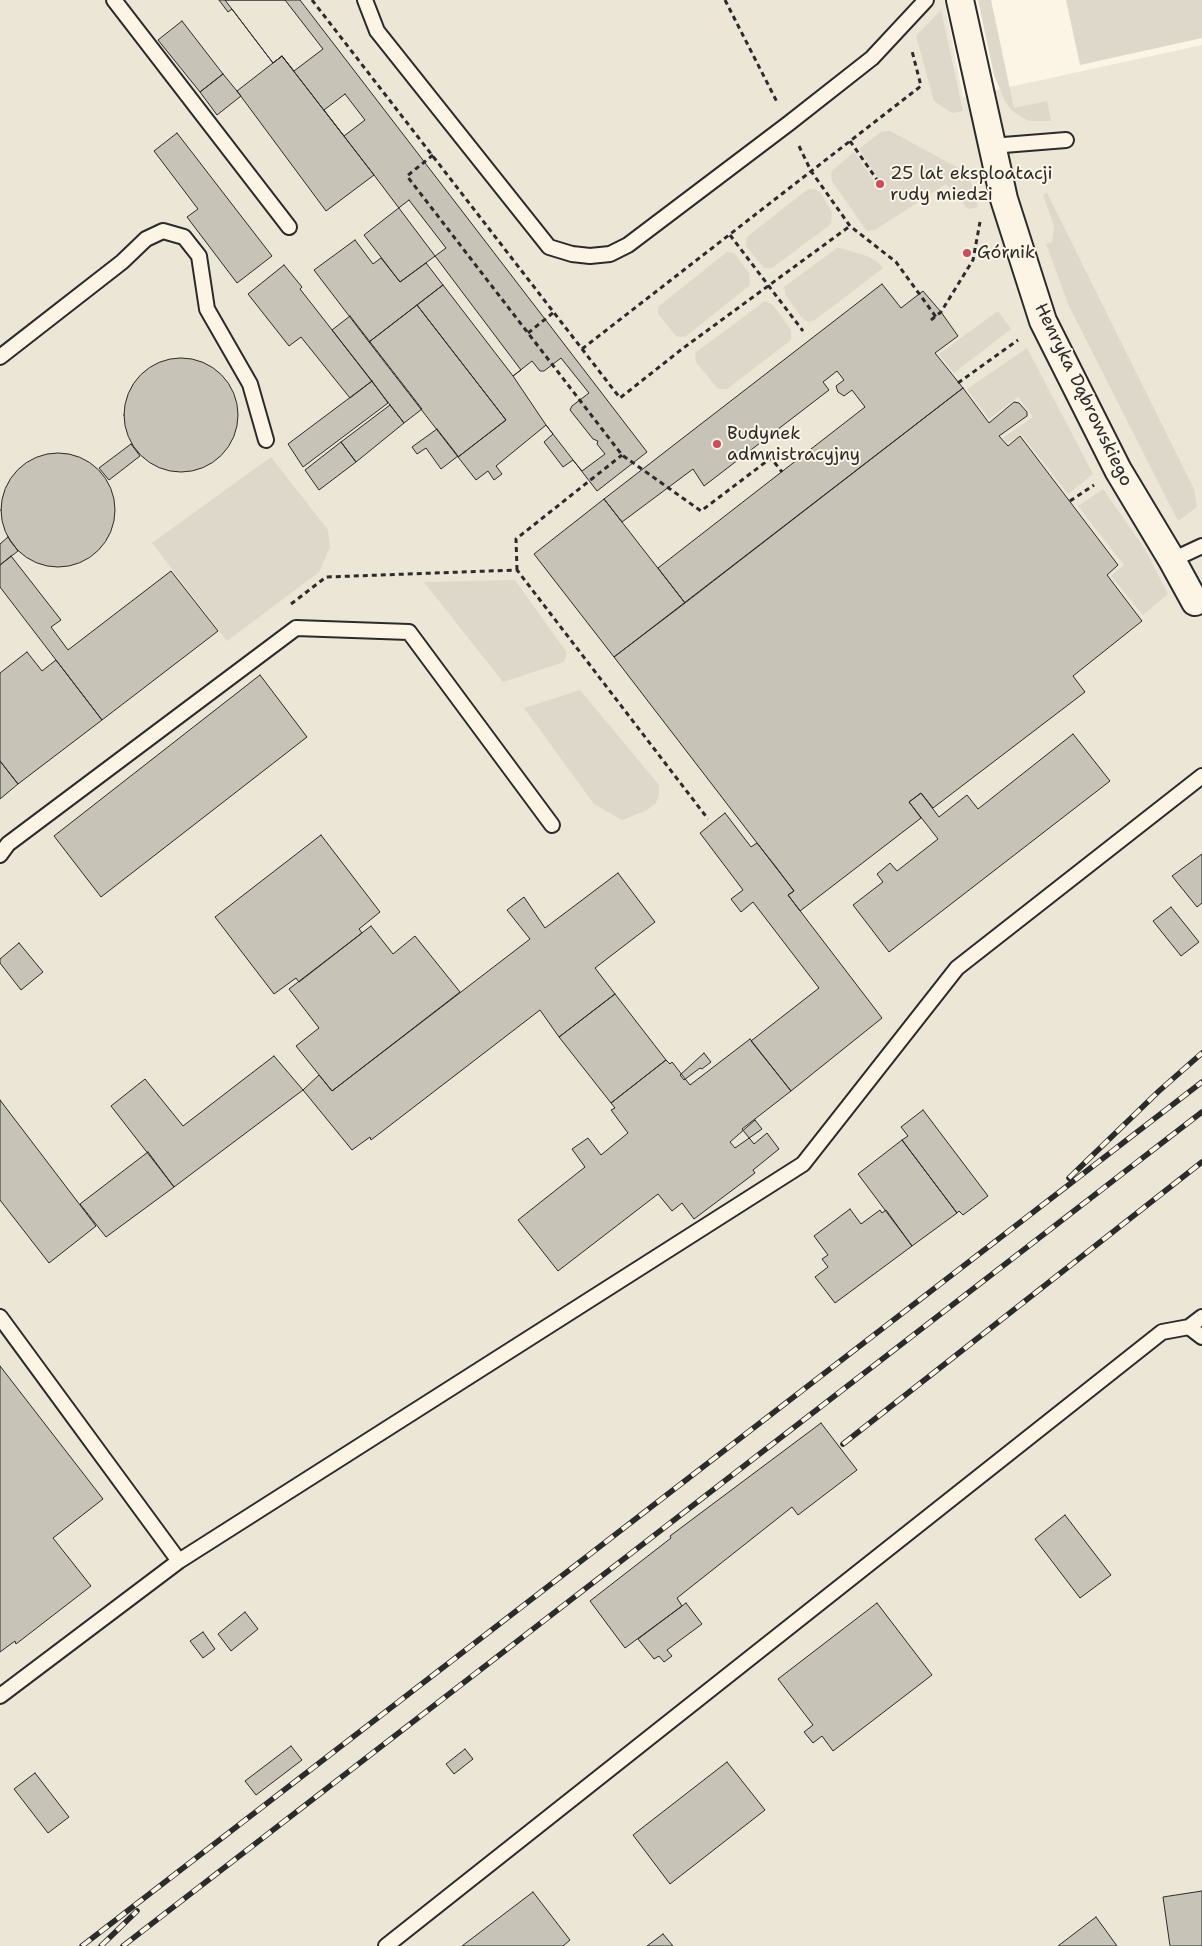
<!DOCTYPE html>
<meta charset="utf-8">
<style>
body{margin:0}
canvas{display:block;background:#fcf5e5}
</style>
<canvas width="1202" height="1946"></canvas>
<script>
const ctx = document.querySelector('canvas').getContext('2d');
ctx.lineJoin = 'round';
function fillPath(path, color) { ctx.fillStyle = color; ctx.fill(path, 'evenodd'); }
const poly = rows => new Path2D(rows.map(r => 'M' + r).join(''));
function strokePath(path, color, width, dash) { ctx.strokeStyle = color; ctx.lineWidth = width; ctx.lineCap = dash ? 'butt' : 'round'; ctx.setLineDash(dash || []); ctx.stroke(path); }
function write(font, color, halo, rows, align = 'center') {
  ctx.font = font + ' "Shantell Sans",sans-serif'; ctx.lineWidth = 4; ctx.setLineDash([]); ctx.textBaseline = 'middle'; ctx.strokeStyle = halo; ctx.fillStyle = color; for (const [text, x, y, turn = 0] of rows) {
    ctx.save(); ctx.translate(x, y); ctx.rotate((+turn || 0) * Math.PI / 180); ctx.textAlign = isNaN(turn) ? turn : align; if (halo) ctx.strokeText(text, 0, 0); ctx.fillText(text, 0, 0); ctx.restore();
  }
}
fillPath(poly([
 [0,0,944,0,963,97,1202,45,1202,1946,0,1946]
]), '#ece6d7');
fillPath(poly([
 [978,0,991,0,1014,108,1047,101,1051,121,1029,121,1015,113,1005,102,994,75],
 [1066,0,1202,0,1202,38,1080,65],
 [941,10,963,111,952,113,934,101,916,36],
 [885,131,890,131,966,172,970,177,978,207,968,209,946,184,875,230,869,231,866,230,832,181,831,175,832,171,854,152,878,187,882,184,859,149,881,132],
 [808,189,814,189,820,192,832,212,831,224,772,268,764,268,746,246,747,237],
 [1047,193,1194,489,1197,507,1178,521,1069,306,1046,244,1052,242,1054,226,1043,195],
 [837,248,840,248,867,256,878,262,883,268,815,320,808,322,802,318,786,296,784,287],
 [727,252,734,253,749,273,750,285,686,336,680,337,676,336,658,314,658,307],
 [765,301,773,305,791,330,791,340,727,389,718,389,696,362,695,353],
 [998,311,1011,329,954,373,939,354],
 [1027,348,1093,474,1068,494,1021,434,1008,443,1003,438,1033,417,1018,397,989,419,967,389],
 [271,457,328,530,330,547,319,572,227,641,152,543],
 [1103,489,1145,549,1168,594,1143,615,1111,576,1124,565,1078,506],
 [515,580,567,653,564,662,503,682,424,582],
 [580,690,659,785,659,795,656,803,647,810,622,820,594,804,524,708]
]), '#ded8ca');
const building = poly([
 [219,0,285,0,323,49,294,71,282,56,273,63,232,9,228,12,219,0],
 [225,0,300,0,647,452,597,491,546,425,513,376,521,370,374,175,282,56,273,63,225,0],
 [182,21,223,74,200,92,158,40,182,21],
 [282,56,374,175,326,211,237,91,282,56],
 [223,74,241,96,217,115,200,92,223,74],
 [345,94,365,120,344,136,324,110,345,94],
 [177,133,272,256,237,283,187,217,198,209,154,151,177,133],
 [409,200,446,248,400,282,364,235,409,200],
 [355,240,373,264,381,258,400,282,426,263,443,285,369,342,314,270,355,240],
 [284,265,302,287,300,289,372,381,350,398,301,337,289,346,248,294,284,265],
 [882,284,901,308,923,291,941,312,958,336,935,353,963,388,685,603,658,568,865,407,852,390,844,396,838,392,836,386,844,380,837,371,823,382,829,390,704,486,693,469,622,522,604,499,882,284],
 [443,285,513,376,532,361,540,371,544,371,561,358,589,393,572,406,570,410,593,439,598,441,597,444,605,454,582,471,573,460,563,467,544,442,553,434,546,425,496,466,502,474,494,480,488,471,476,480,458,457,506,420,417,305,443,285],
 [417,305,506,420,458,457,369,342,417,305],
 [350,316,422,409,404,423,332,330,350,316],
 '124 415a57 57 0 1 1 114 0a57 57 0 1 1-114 0Z',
 [372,381,388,403,303,467,288,444,372,381],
 [963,388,989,423,1014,402,1019,403,1027,412,1027,416,999,436,1008,446,1020,436,1118,565,1107,575,1142,621,1073,676,1085,692,933,808,921,793,909,802,921,818,800,911,788,895,794,891,614,657,963,388],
 [390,405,404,423,356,462,341,442,390,405],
 [437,429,458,456,441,469,426,448,417,454,412,447,437,429],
 [341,442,356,462,319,490,305,470,341,442],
 [131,444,140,456,109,480,99,468,131,444],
 '1 510a57 57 0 1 1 114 0a57 57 0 1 1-114 0Z',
 [604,499,685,603,614,657,534,554,604,499],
 [8,537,18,551,0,565,0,544,8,537],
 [11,556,61,620,51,627,68,650,171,571,218,631,102,720,0,587,0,565,11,556],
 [27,652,42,671,56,660,102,720,18,784,0,761,0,673,27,652],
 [260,675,307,737,101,897,54,836,260,675],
 [1073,734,1110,781,889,952,853,905,883,882,877,874,890,863,897,871,938,839,909,802,921,793,939,817,967,795,978,809,1073,734],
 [0,761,18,784,0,799,0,761],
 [725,813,751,847,757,843,776,867,794,891,788,895,882,1018,791,1091,751,1041,819,988,753,902,741,912,731,899,743,890,700,833,725,813],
 [321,835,380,912,359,929,362,933,299,982,296,978,274,994,215,917,321,835],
 [1202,854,1202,903,1197,907,1172,876,1202,854],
 [618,873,655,922,595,968,615,994,559,1037,540,1010,371,1140,370,1137,352,1150,303,1090,304,1089,319,1075,332,1091,530,939,507,910,524,897,545,928,618,873],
 [1171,907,1199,942,1181,956,1153,921,1171,907],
 [371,926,393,954,415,936,460,992,332,1091,296,1046,319,1028,289,989,371,926],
 [19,943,43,972,21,990,0,963,0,959,19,943],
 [615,994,666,1060,611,1103,559,1037,615,994],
 [750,1039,791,1091,742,1129,754,1144,767,1133,779,1149,753,1170,755,1173,694,1219,682,1203,672,1211,658,1194,558,1271,518,1220,585,1167,572,1149,588,1138,601,1155,628,1133,611,1110,615,1108,611,1103,666,1060,670,1064,672,1062,690,1085,750,1039],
 [704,1053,711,1062,702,1069,700,1068,684,1080,680,1075,704,1053],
 [274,1056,303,1090,174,1187,111,1106,145,1079,183,1126,274,1056],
 [0,1100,96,1226,49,1263,0,1200,0,1100],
 [923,1110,988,1196,963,1215,959,1211,957,1213,902,1140,908,1136,901,1127,923,1110],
 [755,1120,762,1129,735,1148,730,1142,755,1120],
 [902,1140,957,1213,912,1246,858,1174,902,1140],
 [148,1152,174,1187,106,1237,80,1204,148,1152],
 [850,1209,861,1224,880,1210,882,1213,886,1210,912,1246,835,1303,815,1277,828,1267,822,1259,828,1255,814,1236,850,1209],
 [0,1366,103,1499,53,1538,91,1586,16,1644,15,1641,0,1652,0,1366],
 [821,1423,857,1470,798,1515,792,1507,677,1598,682,1606,625,1648,590,1601,671,1538,670,1536,821,1423],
 [1065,1515,1111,1575,1080,1598,1035,1539,1065,1515],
 [686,1603,702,1624,667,1650,672,1656,664,1662,659,1656,654,1659,638,1639,686,1603],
 [877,1603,932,1675,833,1751,822,1736,813,1743,804,1732,813,1725,778,1679,877,1603],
 [245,1612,258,1629,231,1651,218,1634,245,1612],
 [203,1632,215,1649,203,1658,190,1641,203,1632],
 [291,1746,302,1760,256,1795,245,1781,291,1746],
 [465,1749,473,1759,454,1774,446,1764,465,1749],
 [727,1762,765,1810,670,1884,633,1835,727,1762],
 [35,1773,69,1817,48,1833,14,1789,35,1773],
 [1202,1891,1202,1946,1170,1946,1163,1897,1202,1891],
 [533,1892,570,1940,563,1946,462,1946,533,1892],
 [1096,1917,1117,1946,1058,1946,1096,1917],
 [663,1934,673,1946,647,1946,663,1934]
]);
fillPath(building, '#c8c3b7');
strokePath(building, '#2b2b2b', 1);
const lane = poly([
 [114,0,289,227],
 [365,0,377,31,549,247,572,254,590,256,610,254,628,245,788,124,872,58,926,0],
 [991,146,1066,140],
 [0,357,122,262,146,239,163,231,184,237,199,256,207,309,250,384,266,440],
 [1172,560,1202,546],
 [0,855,8,844,296,628,409,632,552,825],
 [0,1317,179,1561],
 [1189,1327,1202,1317],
 [0,1696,179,1561,803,1164,957,968,1202,776],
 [386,1946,1162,1332,1189,1327,1202,1337]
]);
const street = poly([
 [960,0,1004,199,1043,321,1118,470,1172,560,1195,602]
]);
strokePath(lane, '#2b2b2b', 18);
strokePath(street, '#2b2b2b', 30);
strokePath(poly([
 [312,0,620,398,682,349,850,226],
 [725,0,777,102],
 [850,141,880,184],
 [799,146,811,171,850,226,896,262,936,317],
 [433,155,407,176,622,455,701,511,771,458,782,472],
 [730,235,803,331],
 [931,320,941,312,973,260,980,222],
 [528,333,554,312],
 [582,349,921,86,912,51],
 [958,383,1018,340],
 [1070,501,1094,485],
 [517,570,516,539,622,455],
 [291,604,326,577,517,570,708,819]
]), '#2b2b2b', 3, [5, 4]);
strokePath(lane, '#fcf5e5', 14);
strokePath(street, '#fcf5e5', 26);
const rail = poly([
 [1069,1178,1159,1091,1202,1053],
 [843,1444,1202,1162],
 [82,1946,1202,1082],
 [101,1946,137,1911],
 [123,1946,1202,1112]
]);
strokePath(rail, '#2b2b2b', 5.5);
strokePath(rail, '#fcf5e5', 4, [11]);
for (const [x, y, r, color] of [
 [880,184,5,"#d1495b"],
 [967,253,5,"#d1495b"],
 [717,444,5,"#d1495b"]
]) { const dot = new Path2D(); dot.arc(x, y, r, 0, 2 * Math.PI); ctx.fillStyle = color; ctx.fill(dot); strokePath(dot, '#fcf5e5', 2); }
write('18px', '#2b2b2b', '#fcf5e5', [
 ["25 lat eksploatacji",890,174],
 ["rudy miedzi",890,195],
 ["Górnik",977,253],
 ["Budynek",727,434],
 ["admnistracyjny",727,455]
], 'left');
write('18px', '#2b2b2b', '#fcf5e5', [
 ["Henryka Dąbrowskiego",1083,395,64]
]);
</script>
